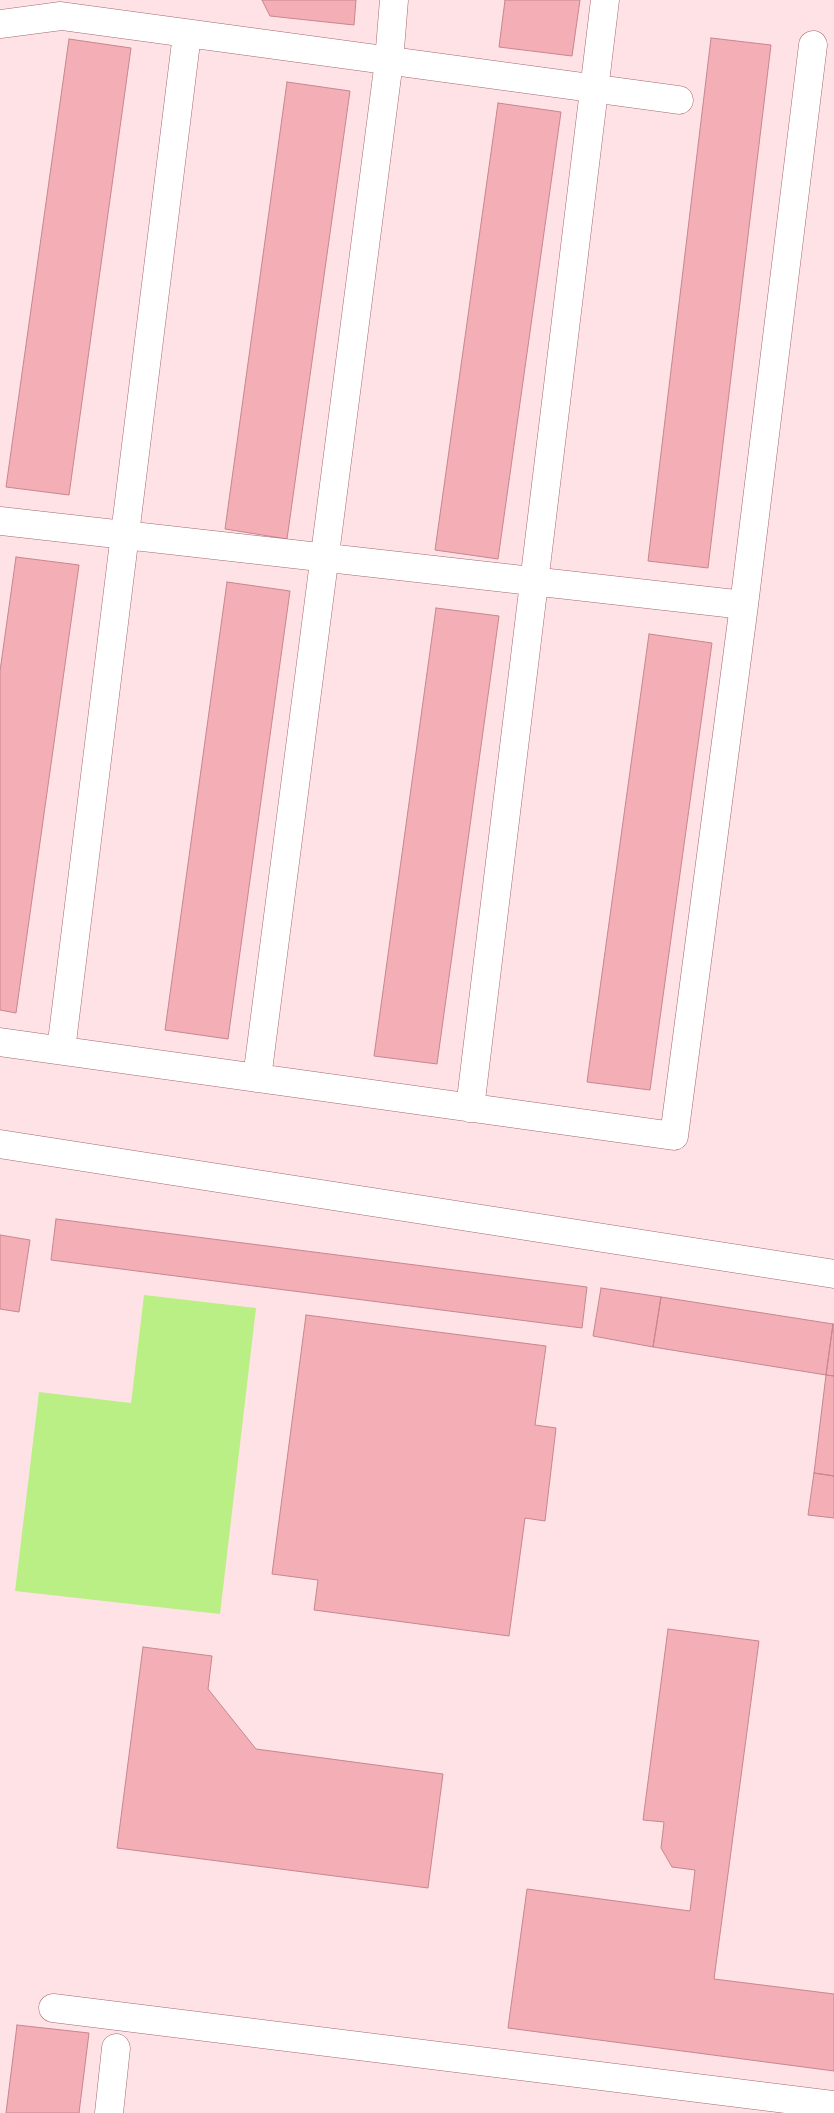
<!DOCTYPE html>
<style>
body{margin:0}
canvas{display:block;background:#ffe2e5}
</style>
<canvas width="834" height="2113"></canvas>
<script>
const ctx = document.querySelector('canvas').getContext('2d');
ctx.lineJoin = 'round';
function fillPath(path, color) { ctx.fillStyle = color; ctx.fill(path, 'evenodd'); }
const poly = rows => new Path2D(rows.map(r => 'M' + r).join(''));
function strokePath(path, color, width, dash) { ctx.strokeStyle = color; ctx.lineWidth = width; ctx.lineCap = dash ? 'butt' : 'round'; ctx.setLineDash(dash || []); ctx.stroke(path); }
fillPath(poly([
 [144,1295,256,1308,220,1614,15,1591,39,1392,131,1403]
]), '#baef86');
const building = poly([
 [262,0,356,0,354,25,270,16,262,0],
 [505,0,580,0,572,56,499,47,505,0],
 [711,38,771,45,708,568,648,561,711,38],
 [69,39,131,48,69,495,6,487,69,39],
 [287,82,350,91,287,539,225,529,287,82],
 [498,103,561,112,498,559,435,550,498,103],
 [16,557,79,565,16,1013,0,1010,0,671,16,557],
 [227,582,290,591,228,1039,165,1030,227,582],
 [436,608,499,616,437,1064,374,1056,436,608],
 [649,634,712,643,650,1090,587,1082,649,634],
 [56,1219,587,1287,582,1328,51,1260,56,1219],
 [0,1235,30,1240,19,1312,0,1309,0,1235],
 [601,1288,661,1297,653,1347,593,1336,601,1288],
 [661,1297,833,1324,826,1375,653,1347,661,1297],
 [306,1315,546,1346,535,1425,556,1428,545,1521,525,1518,509,1636,314,1610,318,1580,272,1574,306,1315],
 [833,1324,834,1324,834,1376,826,1375,833,1324],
 [826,1375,834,1376,834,1476,814,1473,826,1375],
 [814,1473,834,1476,834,1518,808,1515,814,1473],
 [668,1629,759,1641,714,1979,834,1994,834,2071,508,2028,527,1889,690,1911,695,1870,672,1867,661,1848,664,1822,643,1820,668,1629],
 [143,1647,212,1656,208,1689,256,1749,443,1774,428,1888,117,1848,143,1647],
 [17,2025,89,2033,79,2113,6,2113,17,2025]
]);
fillPath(building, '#f3aeb6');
strokePath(building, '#c8868f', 1);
const minor = poly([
 [0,24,61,16,679,100],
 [0,521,744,605],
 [0,1042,674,1136,744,605,813,45],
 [61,1050,187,34],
 [257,1078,389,61,394,0],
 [470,1108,605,0],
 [0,1144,834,1274],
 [53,2008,834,2105],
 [109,2113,116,2048]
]);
strokePath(minor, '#a66770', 29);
strokePath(minor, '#fff', 28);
</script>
